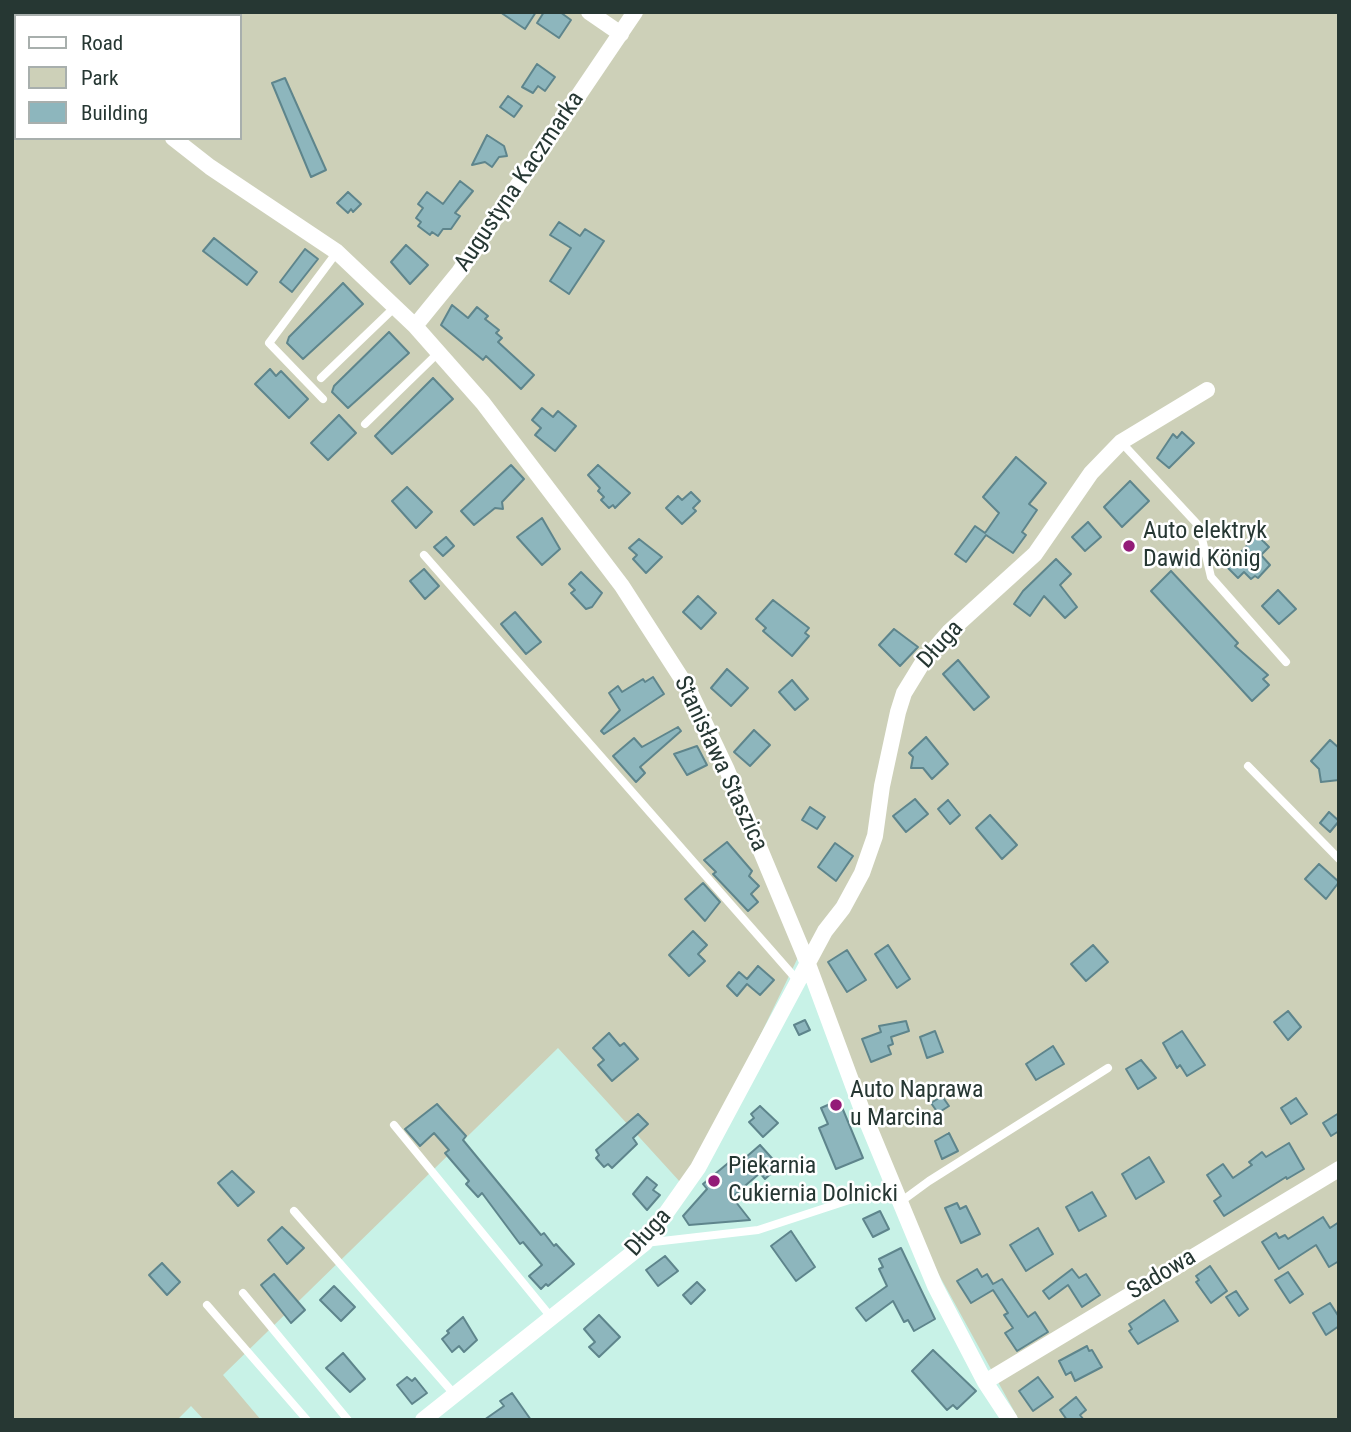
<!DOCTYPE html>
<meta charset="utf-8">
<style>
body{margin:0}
#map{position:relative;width:1351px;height:1432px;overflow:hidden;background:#c8f2e7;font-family:"Roboto Condensed",sans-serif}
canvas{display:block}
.frame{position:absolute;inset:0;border:14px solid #263733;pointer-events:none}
.legend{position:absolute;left:14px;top:14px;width:228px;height:126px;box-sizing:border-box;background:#fff;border:2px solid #a8afad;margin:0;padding:9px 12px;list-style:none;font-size:21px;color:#263733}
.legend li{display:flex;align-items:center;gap:14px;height:35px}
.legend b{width:35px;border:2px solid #a8afad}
</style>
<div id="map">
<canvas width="1351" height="1432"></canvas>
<div class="frame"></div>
<ul class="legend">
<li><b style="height:9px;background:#fff"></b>Road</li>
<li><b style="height:19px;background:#cdd0b8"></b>Park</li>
<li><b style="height:19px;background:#8db6bd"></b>Building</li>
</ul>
</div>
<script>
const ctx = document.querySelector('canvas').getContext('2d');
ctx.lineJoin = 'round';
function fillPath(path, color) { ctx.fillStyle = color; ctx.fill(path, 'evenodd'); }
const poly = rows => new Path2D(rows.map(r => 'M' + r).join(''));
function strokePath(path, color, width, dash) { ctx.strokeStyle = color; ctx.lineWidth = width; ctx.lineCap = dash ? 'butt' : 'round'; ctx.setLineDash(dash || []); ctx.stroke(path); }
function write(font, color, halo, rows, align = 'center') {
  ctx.font = font + ' "Roboto Condensed",sans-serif'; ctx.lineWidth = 5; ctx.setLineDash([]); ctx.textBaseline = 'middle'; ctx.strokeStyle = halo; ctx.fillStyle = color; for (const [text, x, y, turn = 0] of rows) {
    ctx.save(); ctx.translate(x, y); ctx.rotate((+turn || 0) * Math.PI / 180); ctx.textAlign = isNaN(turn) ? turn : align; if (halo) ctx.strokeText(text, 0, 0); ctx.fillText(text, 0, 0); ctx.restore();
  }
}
fillPath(poly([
 [12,12,1339,12,1339,1420,1019,1420,928,1255,804,945,712,1135,681,1183,558,1048,223,1375,261,1420,204,1420,191,1406,177,1420,12,1420],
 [16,16,240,16,240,138,16,138]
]), '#cdd0b8');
const building = poly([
 [500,12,536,12,525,29,500,12],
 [544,12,560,12,571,20,559,38,537,23,544,12],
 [537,64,555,77,545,91,538,86,533,93,522,87,537,64],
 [285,78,326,170,311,177,272,83,285,78],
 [508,96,522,106,514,117,500,107,508,96],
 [487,135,504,146,507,156,499,157,492,167,485,162,472,165,487,135],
 [460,181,473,191,455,213,460,216,451,229,443,229,438,236,432,232,430,235,418,226,421,222,416,218,423,208,418,204,427,192,443,204,460,181],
 [348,192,361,204,353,212,351,209,348,213,337,203,348,192],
 [559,222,580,236,585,229,604,241,569,294,550,281,571,248,550,235,559,222],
 [214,238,257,272,247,285,203,251,214,238],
 [406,245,428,265,410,284,391,262,406,245],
 [305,249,318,259,292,292,280,282,305,249],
 [343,283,363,304,303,359,287,343,289,337,343,283],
 [452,305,468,318,477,307,488,316,485,319,499,330,496,333,502,338,498,342,534,375,521,389,486,356,483,360,441,325,452,305],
 [389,332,409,353,348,408,332,392,334,386,389,332],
 [270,369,276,376,281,371,308,399,289,418,255,384,270,369],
 [433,378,453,399,392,454,375,436,433,378],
 [542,408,553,417,558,411,576,426,555,451,535,435,541,428,532,420,542,408],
 [339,415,356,433,328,460,311,443,339,415],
 [1182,432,1194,443,1169,468,1157,458,1173,434,1177,438,1182,432],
 [1016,457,1046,483,1029,504,1037,510,1022,532,1026,535,1013,553,986,535,966,562,955,554,975,526,985,533,999,513,983,497,1016,457],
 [511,465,524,479,502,502,503,509,495,508,474,525,461,511,511,465],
 [598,465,630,493,615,508,613,505,609,508,601,500,604,497,598,491,600,488,588,475,598,465],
 [1130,481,1149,501,1122,527,1104,507,1130,481],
 [407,487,432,512,416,528,392,501,407,487],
 [691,492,700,501,693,508,696,511,682,524,666,508,678,496,682,500,691,492],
 [542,518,560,549,542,565,517,537,542,518],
 [1088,522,1101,537,1085,551,1072,537,1088,522],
 [1257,535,1269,547,1261,555,1270,565,1258,578,1255,576,1251,579,1244,572,1238,578,1227,567,1257,535],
 [446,537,454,546,443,556,434,547,446,537],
 [639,539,662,557,646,573,633,559,637,555,629,548,639,539],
 [1056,559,1071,574,1060,585,1077,607,1065,618,1044,596,1030,616,1014,604,1023,591,1056,559],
 [424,569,439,586,425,599,410,581,424,569],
 [1171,571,1238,643,1235,646,1268,675,1263,679,1269,685,1252,701,1151,591,1171,571],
 [581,572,602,593,592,607,586,609,571,593,575,590,569,584,581,572],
 [1278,590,1296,609,1279,624,1262,606,1278,590],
 [698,596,716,613,701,629,683,612,698,596],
 [773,600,809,628,805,633,809,636,792,656,763,631,766,628,756,619,773,600],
 [515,612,541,642,526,654,501,624,515,612],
 [894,629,918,647,900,666,879,645,894,629],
 [958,660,989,697,974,710,943,674,958,660],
 [727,669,748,688,731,706,711,688,727,669],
 [653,677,664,694,604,734,601,731,620,710,609,693,618,686,622,692,643,679,645,682,653,677],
 [792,680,808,699,795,710,779,692,792,680],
 [678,727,681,731,640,767,645,773,636,782,613,756,634,738,642,747,678,727],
 [754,730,770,745,750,766,734,752,754,730],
 [926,737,948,764,932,779,923,768,911,768,913,757,909,753,926,737],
 [1330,740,1339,748,1339,780,1321,782,1319,769,1311,761,1330,740],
 [697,746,707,765,687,775,674,754,697,746],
 [915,799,928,814,906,832,893,816,915,799],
 [948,800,960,815,950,824,938,809,948,800],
 [810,807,825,817,817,829,802,820,810,807],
 [1329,812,1339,821,1330,832,1320,823,1329,812],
 [990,815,1017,845,1002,859,976,828,990,815],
 [727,842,752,871,749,876,759,886,751,894,758,902,748,911,713,874,716,872,704,860,727,842],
 [835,843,853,856,836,881,818,867,835,843],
 [1319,864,1339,882,1326,899,1305,879,1319,864],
 [703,883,720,902,705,921,685,899,703,883],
 [693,931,707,945,698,954,705,961,689,976,669,955,693,931],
 [888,945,910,979,897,988,875,954,888,945],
 [1093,945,1108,962,1086,981,1071,964,1093,945],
 [847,950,866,980,847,992,828,962,847,950],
 [758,966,774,980,760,995,747,984,737,996,727,986,739,972,747,979,758,966],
 [1288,1011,1301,1027,1288,1040,1274,1022,1288,1011],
 [805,1020,810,1030,799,1035,794,1025,805,1020],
 [906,1021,909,1031,891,1037,893,1044,888,1046,891,1054,871,1062,862,1039,881,1032,879,1026,906,1021],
 [935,1031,943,1052,927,1058,920,1037,935,1031],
 [1182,1031,1205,1065,1187,1076,1180,1065,1177,1068,1163,1043,1182,1031],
 [609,1033,620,1046,624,1043,638,1059,612,1081,598,1065,604,1060,593,1048,609,1033],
 [1053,1046,1064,1064,1036,1080,1026,1064,1053,1046],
 [1141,1060,1156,1078,1138,1089,1126,1069,1141,1060],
 [942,1096,949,1106,938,1113,931,1103,942,1096],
 [1296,1098,1307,1114,1291,1124,1281,1108,1296,1098],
 [839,1100,863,1158,836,1169,819,1128,828,1124,821,1108,839,1100],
 [437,1104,466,1136,463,1140,541,1235,544,1233,554,1246,556,1244,574,1264,548,1286,546,1284,541,1289,529,1276,542,1265,523,1242,520,1244,482,1193,478,1197,466,1184,469,1181,445,1153,449,1150,434,1133,420,1146,405,1129,437,1104],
 [760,1106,778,1123,763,1137,749,1122,754,1118,751,1114,760,1106],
 [1339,1113,1339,1131,1331,1136,1323,1123,1339,1113],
 [638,1114,648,1124,633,1138,637,1144,612,1168,608,1164,604,1167,596,1158,599,1155,596,1150,638,1114],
 [949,1133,958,1151,942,1159,935,1141,949,1133],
 [1289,1143,1304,1169,1287,1179,1286,1177,1224,1216,1214,1201,1221,1196,1207,1175,1223,1164,1233,1178,1252,1165,1249,1162,1262,1152,1266,1157,1289,1143],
 [760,1145,779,1166,765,1179,760,1173,732,1197,750,1220,689,1225,683,1216,707,1189,703,1184,733,1159,737,1165,760,1145],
 [1149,1157,1164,1182,1136,1199,1122,1174,1149,1157],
 [232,1171,254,1192,238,1206,218,1183,232,1171],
 [647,1177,657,1185,653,1190,660,1195,647,1210,633,1194,647,1177],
 [1092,1192,1106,1216,1079,1231,1066,1207,1092,1192],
 [957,1203,960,1209,966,1206,980,1234,961,1243,945,1208,957,1203],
 [880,1211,889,1229,873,1237,863,1219,880,1211],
 [1323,1217,1330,1228,1339,1222,1339,1261,1329,1267,1316,1245,1279,1269,1262,1242,1276,1233,1279,1238,1285,1235,1288,1239,1323,1217],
 [282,1227,304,1248,287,1264,268,1240,282,1227],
 [1038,1228,1053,1254,1026,1271,1010,1245,1038,1228],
 [791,1231,815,1267,796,1281,771,1246,791,1231],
 [901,1248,935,1319,914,1331,908,1320,904,1322,893,1301,866,1321,856,1308,887,1286,879,1269,883,1267,879,1259,901,1248],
 [665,1256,678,1271,658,1286,646,1270,665,1256],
 [162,1263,180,1282,167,1295,149,1275,162,1263],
 [1210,1266,1227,1291,1211,1303,1196,1282,1199,1280,1196,1276,1210,1266],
 [977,1269,982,1277,987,1274,993,1284,1002,1279,1028,1317,1035,1312,1048,1332,1017,1351,1005,1333,1013,1328,1004,1315,1008,1313,993,1290,971,1303,957,1281,977,1269],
 [1072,1269,1079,1278,1086,1274,1100,1295,1082,1307,1068,1285,1049,1299,1043,1291,1072,1269],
 [1288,1272,1303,1294,1290,1303,1275,1280,1288,1272],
 [274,1274,305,1310,291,1323,261,1285,274,1274],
 [697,1282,705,1290,691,1304,683,1295,697,1282],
 [334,1286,355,1307,341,1321,320,1300,334,1286],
 [1236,1291,1248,1309,1239,1316,1226,1297,1236,1291],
 [1164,1300,1178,1321,1138,1344,1129,1331,1132,1329,1129,1324,1164,1300],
 [1330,1303,1339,1317,1339,1326,1326,1335,1313,1313,1330,1303],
 [599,1315,620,1337,599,1357,589,1347,595,1342,584,1329,599,1315],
 [463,1317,477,1340,464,1352,459,1346,452,1352,442,1339,449,1333,447,1331,463,1317],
 [1087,1346,1089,1351,1092,1350,1102,1367,1075,1381,1071,1372,1066,1375,1059,1361,1087,1346],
 [933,1350,976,1391,957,1409,953,1405,947,1410,912,1371,933,1350],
 [343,1353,365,1379,350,1392,326,1368,343,1353],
 [407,1377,412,1381,415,1378,427,1393,412,1404,397,1385,407,1377],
 [1038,1377,1053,1397,1033,1411,1019,1391,1038,1377],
 [512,1393,531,1420,484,1420,504,1406,500,1401,512,1393],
 [1076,1397,1086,1410,1080,1415,1084,1420,1067,1420,1060,1410,1076,1397]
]);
fillPath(building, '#8db6bd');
strokePath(building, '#5e858c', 2);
strokePath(poly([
 [321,378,395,307],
 [323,399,269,343,337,252],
 [365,424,438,353],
 [1121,442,1199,526,1211,577,1286,662],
 [424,555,798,981],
 [1248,766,1339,859],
 [394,1125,551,1317],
 [899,1203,929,1181,1108,1068],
 [294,1211,455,1395],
 [645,1243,758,1230,892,1186],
 [243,1293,348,1420],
 [207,1305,307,1420]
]), '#fff', 8);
strokePath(poly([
 [12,12,18,16],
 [589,12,621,34],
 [32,16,34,12],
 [173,138,210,167,337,252,415,326,483,403,622,586,689,690,727,770,808,964,862,1110,935,1286,985,1382,1010,1420],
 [415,326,459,272,635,12],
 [985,1382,1339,1169],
 [423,1420,645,1243,698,1168,825,931,843,908,862,873,875,836,882,786,898,712,904,693,923,662,949,632,1035,554,1091,473,1121,442,1207,390]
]), '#fff', 16);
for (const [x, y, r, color] of [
 [1129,546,7,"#931c78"],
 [836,1105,7,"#931c78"],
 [714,1181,7,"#931c78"]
]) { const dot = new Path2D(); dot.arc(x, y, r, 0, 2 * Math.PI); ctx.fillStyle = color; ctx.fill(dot); strokePath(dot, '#fff', 2.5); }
write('24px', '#263733', '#fff', [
 ["Augustyna Kaczmarka",520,182,-56],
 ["Długa",941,645,-48],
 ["Stanisława Staszica",720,764,65],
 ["Długa",649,1233,-48],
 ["Sadowa",1162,1275,-31]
]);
write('24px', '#263733', '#fff', [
 ["Auto elektryk",1143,532],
 ["Dawid König",1143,560],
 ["Auto Naprawa",850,1091],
 ["u Marcina",850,1119],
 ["Piekarnia",728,1167],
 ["Cukiernia Dolnicki",728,1195]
], 'left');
</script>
